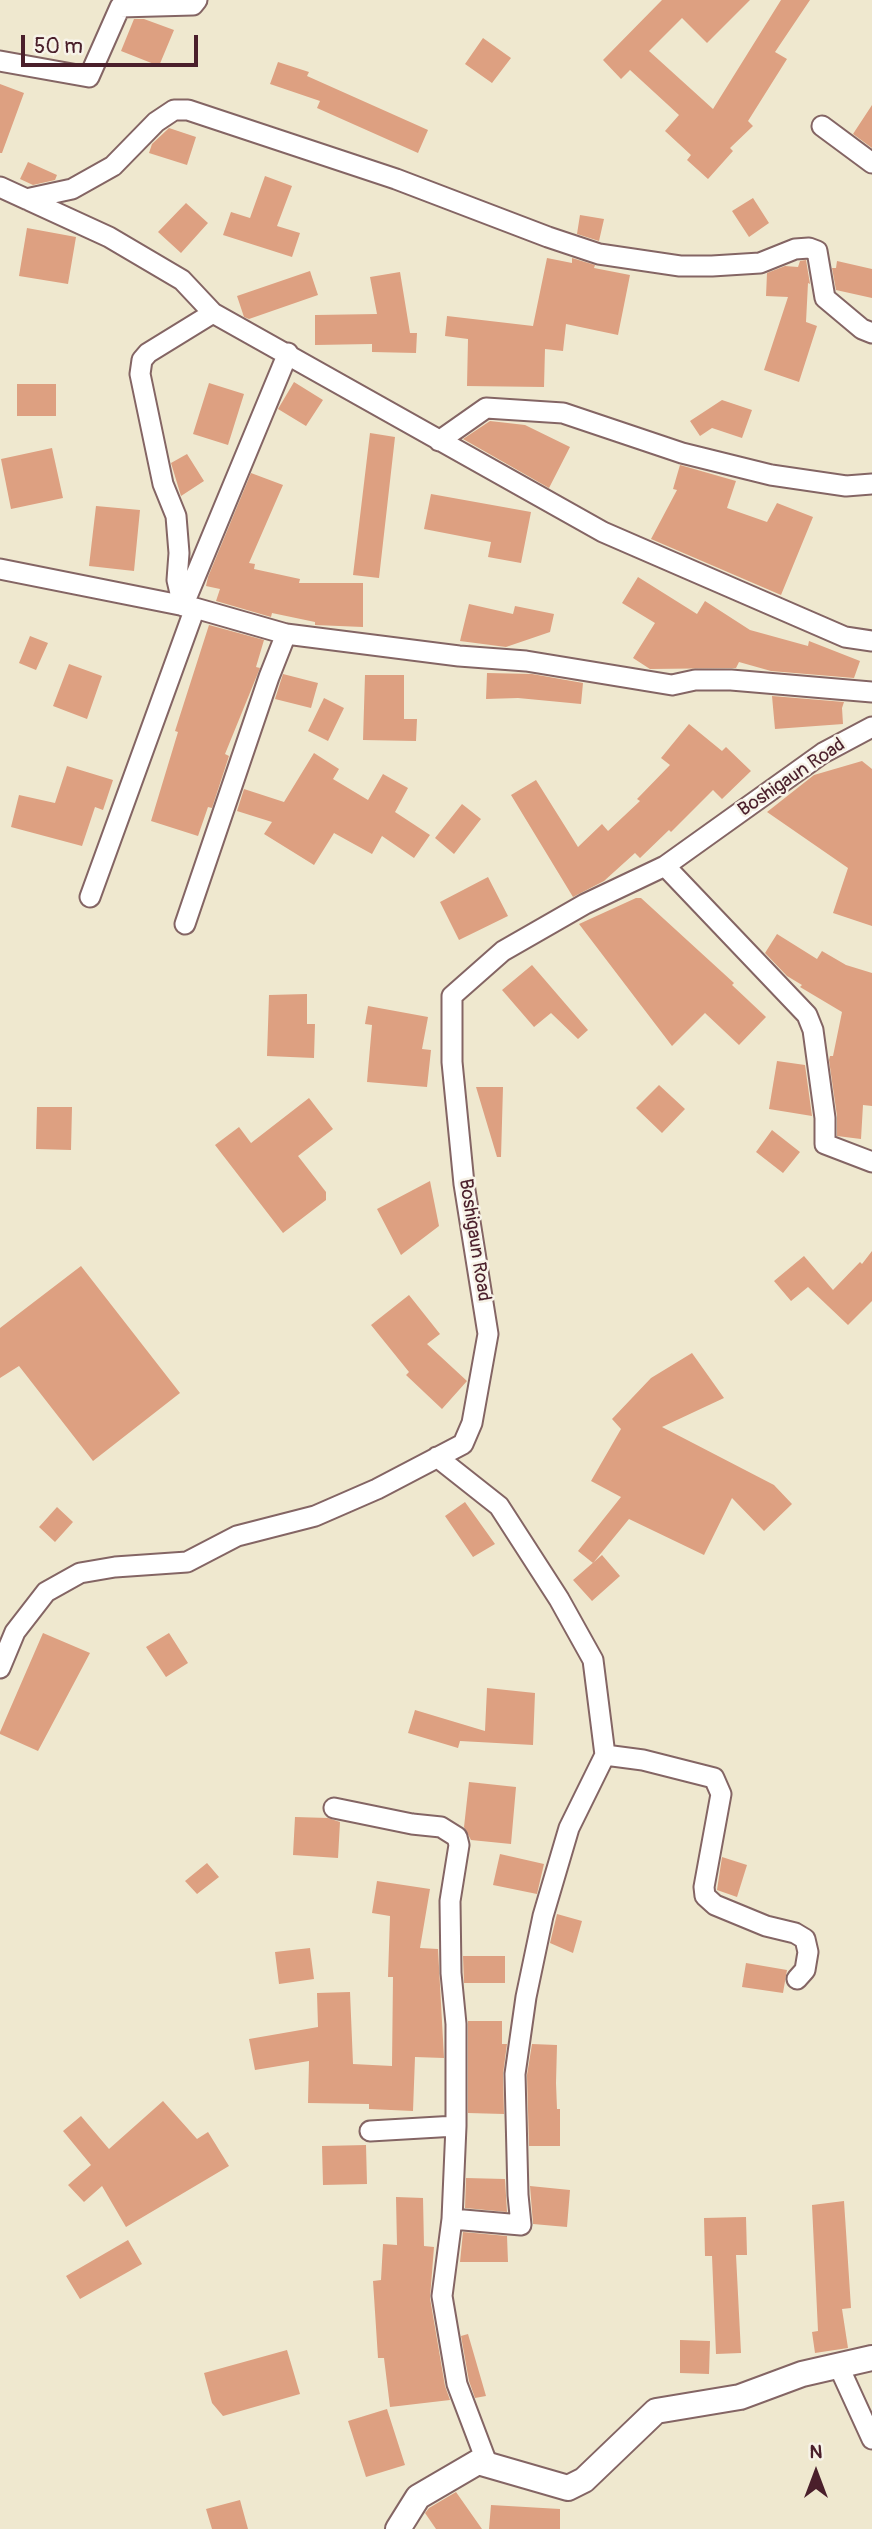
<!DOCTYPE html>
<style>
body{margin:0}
#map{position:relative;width:872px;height:2529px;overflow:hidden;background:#efe8cf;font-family:Pangolin,sans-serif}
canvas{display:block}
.north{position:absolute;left:781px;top:2438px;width:70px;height:70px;-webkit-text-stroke:5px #f7f3e8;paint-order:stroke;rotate:0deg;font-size:19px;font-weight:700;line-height:28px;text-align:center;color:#4a1f2b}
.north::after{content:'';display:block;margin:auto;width:24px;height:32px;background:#4a1f2b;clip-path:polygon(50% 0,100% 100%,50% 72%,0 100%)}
.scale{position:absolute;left:21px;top:35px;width:177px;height:32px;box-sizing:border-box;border:4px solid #4a1f2b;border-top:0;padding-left:9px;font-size:21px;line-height:24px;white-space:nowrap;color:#4a1f2b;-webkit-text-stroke:5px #f7f3e8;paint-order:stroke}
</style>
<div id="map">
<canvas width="872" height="2529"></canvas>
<div class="north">N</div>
<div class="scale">50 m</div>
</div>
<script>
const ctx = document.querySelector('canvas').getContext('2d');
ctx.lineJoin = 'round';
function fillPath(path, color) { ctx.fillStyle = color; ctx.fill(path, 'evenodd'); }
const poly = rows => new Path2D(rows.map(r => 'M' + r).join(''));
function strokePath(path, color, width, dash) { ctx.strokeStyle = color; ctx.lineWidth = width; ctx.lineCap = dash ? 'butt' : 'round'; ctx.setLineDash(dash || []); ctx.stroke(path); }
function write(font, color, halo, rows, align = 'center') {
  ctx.font = font + ' Pangolin,sans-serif'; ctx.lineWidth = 5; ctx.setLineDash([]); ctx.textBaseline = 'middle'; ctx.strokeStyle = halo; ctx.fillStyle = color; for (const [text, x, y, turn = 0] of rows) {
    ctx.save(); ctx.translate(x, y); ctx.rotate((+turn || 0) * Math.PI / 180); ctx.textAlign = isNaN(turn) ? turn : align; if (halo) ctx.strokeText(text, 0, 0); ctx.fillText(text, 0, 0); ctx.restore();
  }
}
fillPath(poly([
 [662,0,750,0,707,43,682,18,649,51,713,109,781,0,810,0,775,52,787,59,748,121,753,126,730,148,733,151,708,179,687,160,691,155,665,131,679,115,630,70,621,79,603,60],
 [134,19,144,19,174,30,159,66,121,51],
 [483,38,511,58,492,83,465,64],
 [278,62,309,72,307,76,428,130,418,153,317,108,320,101,270,84],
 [0,84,24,93,2,153,0,153],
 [872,105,872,148,853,134],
 [169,128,196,137,187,165,149,153,152,144],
 [28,162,57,175,55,180,33,185,20,179],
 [265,176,292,186,277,226,300,233,292,257,223,235,231,212,250,218],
 [753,198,769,223,749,237,732,211],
 [186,203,208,223,181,253,158,232],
 [580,215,604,219,599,241,577,234],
 [27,228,76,237,68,284,19,276],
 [547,258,572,263,572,258,595,265,594,268,630,275,618,335,566,324,563,351,545,349,544,387,467,386,468,339,445,336,447,316,533,326],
 [806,260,810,284,808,283,806,322,817,326,799,382,764,370,788,297,766,296,767,273,785,266,798,267,800,261],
 [837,261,872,269,872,298,836,290,832,268,836,268],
 [310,271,318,295,249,319,244,317,237,296],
 [400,272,410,333,417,333,416,353,372,352,372,344,315,345,315,315,377,314,370,277],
 [294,382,323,400,306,426,278,409],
 [209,383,244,394,228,445,193,434],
 [17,384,56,384,56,416,17,416],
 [722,400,752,410,742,438,712,428,700,436,690,421],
 [490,421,525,425,570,447,549,488,463,439],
 [370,433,395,437,379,578,353,575],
 [52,448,63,498,11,509,1,459],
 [187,454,204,481,181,496,171,463],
 [680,465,736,481,727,508,767,522,777,503,813,517,781,595,651,539,677,490,673,489],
 [251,473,283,485,249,563,255,564,254,569,300,579,299,583,363,583,363,627,315,625,315,622,272,613,271,617,216,601,220,589,206,586,208,577],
 [431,494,531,512,521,563,488,557,491,542,424,529],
 [96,506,140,510,134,571,89,566],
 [638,577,697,614,705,601,750,630,808,646,809,641,860,661,854,678,771,671,739,662,736,668,650,669,633,658,655,623,622,603],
 [469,604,513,614,515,606,554,614,550,632,506,647,460,641],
 [209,625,264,640,256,667,260,668,225,754,229,756,212,808,208,807,198,836,151,821,178,732,175,731],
 [30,636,48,643,36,670,19,663],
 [69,664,102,676,87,719,53,706],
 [487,673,532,674,583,683,581,704,518,698,486,699],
 [283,674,318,683,311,708,275,699],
 [365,675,404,675,404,719,417,719,416,741,363,740],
 [772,696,844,702,842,708,843,724,775,729],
 [324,698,344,708,328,741,308,731],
 [689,724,722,751,726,747,751,771,722,799,713,790,671,832,669,830,640,858,635,853,604,881,573,897,511,795,536,780,578,847,602,824,608,831,640,801,637,799,670,765,661,758],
 [314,753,339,769,333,779,368,800,383,774,408,788,395,812,430,835,414,858,382,836,372,854,334,833,314,865,264,834,272,822,237,811,244,789,284,802],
 [862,761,872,769,872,926,833,913,848,868,767,812,814,775],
 [67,766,113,780,103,810,95,807,82,846,11,827,19,795,55,803],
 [462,804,481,819,454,854,435,838],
 [488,877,508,916,459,940,440,902],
 [636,898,641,898,734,983,732,985,766,1017,739,1045,705,1013,672,1046,579,924],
 [777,934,817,959,822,951,846,965,872,973,872,1106,863,1105,861,1139,837,1136,837,1116,829,1060,830,1056,833,1056,842,1012,800,987,802,985,787,976,765,953],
 [532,965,588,1030,578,1039,551,1013,534,1027,502,990],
 [307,994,307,1024,315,1024,314,1058,267,1056,269,995],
 [368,1006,428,1017,422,1049,431,1050,427,1087,367,1082,372,1025,365,1024],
 [777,1061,805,1065,812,1116,769,1109],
 [659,1085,685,1109,662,1133,636,1108],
 [476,1087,503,1087,501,1157,497,1157],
 [309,1098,333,1129,298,1156,326,1192,326,1200,283,1233,215,1145,239,1127,251,1143],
 [37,1107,72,1107,71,1150,36,1149],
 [772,1130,800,1152,783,1173,756,1152],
 [430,1181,439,1226,401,1255,377,1209],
 [872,1251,872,1301,848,1325,808,1287,791,1301,774,1281,804,1256,833,1290,860,1262,862,1264],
 [81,1266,180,1393,93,1461,19,1366,0,1378,0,1328],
 [409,1295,440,1334,427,1344,467,1381,442,1409,406,1375,409,1372,371,1325],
 [692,1353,724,1398,662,1427,774,1485,792,1504,764,1531,732,1498,704,1555,629,1519,593,1563,578,1551,621,1497,591,1481,621,1429,612,1419,651,1378],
 [465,1502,495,1544,473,1557,445,1516],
 [57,1507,73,1522,55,1542,39,1527],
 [602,1555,620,1576,592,1601,573,1580],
 [43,1633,90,1653,38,1751,0,1734,0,1732],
 [169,1633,188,1663,166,1677,146,1647],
 [487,1688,535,1693,533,1745,460,1741,458,1748,408,1733,415,1710,485,1731],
 [469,1782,516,1787,511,1844,471,1840,464,1827],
 [295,1817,328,1818,340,1822,338,1858,293,1855],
 [500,1854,544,1864,537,1894,493,1885],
 [722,1857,747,1865,737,1897,717,1890],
 [207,1863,219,1877,197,1894,185,1881],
 [377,1881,430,1889,420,1948,438,1949,444,2058,415,2057,413,2111,369,2109,369,2104,308,2103,309,2061,255,2070,249,2039,318,2027,317,1993,350,1992,353,2064,392,2066,393,1977,388,1977,390,1916,372,1913],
 [557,1914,582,1921,573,1953,550,1943],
 [310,1948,314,1979,279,1984,275,1952],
 [463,1956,505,1956,505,1983,464,1983],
 [746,1963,787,1970,783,1993,742,1987],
 [468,2021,502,2021,502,2044,507,2044,503,2074,504,2114,468,2113],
 [532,2044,557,2045,556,2083,557,2109,560,2109,560,2146,529,2146,527,2075],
 [163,2101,197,2139,208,2132,229,2166,126,2227,102,2186,84,2202,68,2185,91,2165,63,2131,81,2116,109,2149],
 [366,2145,367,2184,323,2185,322,2146],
 [466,2178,505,2179,507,2212,465,2208],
 [530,2186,570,2190,567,2227,533,2224],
 [396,2197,423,2198,424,2246,434,2247,430,2298,445,2386,450,2400,390,2407,384,2358,378,2358,373,2281,381,2280,383,2244,397,2245],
 [844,2201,851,2308,842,2309,848,2348,815,2353,812,2332,818,2331,812,2205],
 [746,2217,747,2255,736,2255,741,2353,716,2354,712,2256,705,2256,704,2218],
 [463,2232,507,2236,508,2262,460,2262],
 [128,2240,142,2264,80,2299,66,2276],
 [468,2334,486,2396,475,2398,469,2381,461,2336],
 [680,2340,710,2341,709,2374,680,2373],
 [287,2350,300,2394,223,2416,212,2403,204,2373],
 [387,2409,405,2465,366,2477,348,2421],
 [456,2492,482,2529,436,2529,425,2513,429,2508],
 [240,2500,248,2529,212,2529,206,2509],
 [491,2505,560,2509,560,2529,489,2529]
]), '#dda081');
const minor = poly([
 [0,61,89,77,120,7,193,5,197,0],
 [822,126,872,163],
 [0,187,109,237,182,280,213,313,603,532,845,637,872,641],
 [26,199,72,189,113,166,156,122,174,110,188,110,396,179,548,237,599,254,680,266,712,266,760,263,795,249,809,248,817,251,825,298,862,329,872,333],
 [439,441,486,408,563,413,682,453,771,475,846,486,872,484],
 [0,569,195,608,286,634,459,656,526,661,672,685,695,680,731,680,872,692],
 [183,606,177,580,179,553,176,516,163,484,140,374,142,360,148,353,213,313],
 [183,606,288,353],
 [665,866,807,1015,813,1030,825,1118,825,1144,872,1162],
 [90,897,195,608],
 [185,924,269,677,286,634],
 [437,1457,499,1506,559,1599,593,1660,605,1755,569,1828,543,1916,526,1997,515,2074,518,2195,521,2225,452,2219,442,2296,457,2384,487,2463,478,2462],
 [0,1668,15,1632,46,1592,80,1573,115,1567,187,1562,237,1536,315,1516,377,1489,463,1444,472,1423,488,1334,464,1184,452,1062,452,996,503,951,585,904,665,866,823,753,872,727],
 [605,1755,643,1760,714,1778,721,1794,704,1887,705,1896,715,1905,766,1926,795,1933,805,1939,808,1952,805,1970,797,1979],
 [334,1808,412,1824,441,1827,457,1837,459,1845,450,1901,451,1973,456,2024,456,2126,452,2219],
 [370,2131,456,2126],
 [839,2367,872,2439]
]);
const tertiary = poly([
 [398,2529,418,2497,478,2462,568,2488,584,2480,656,2411,740,2397,802,2374,872,2358]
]);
strokePath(minor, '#846564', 23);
strokePath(tertiary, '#846564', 28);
strokePath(minor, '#fff', 19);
strokePath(tertiary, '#fff', 24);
write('19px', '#4a1f2b', '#f7f3e8', [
 ["Boshigaun Road",792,778,-34],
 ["Boshigaun Road",474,1240,81]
]);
</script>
